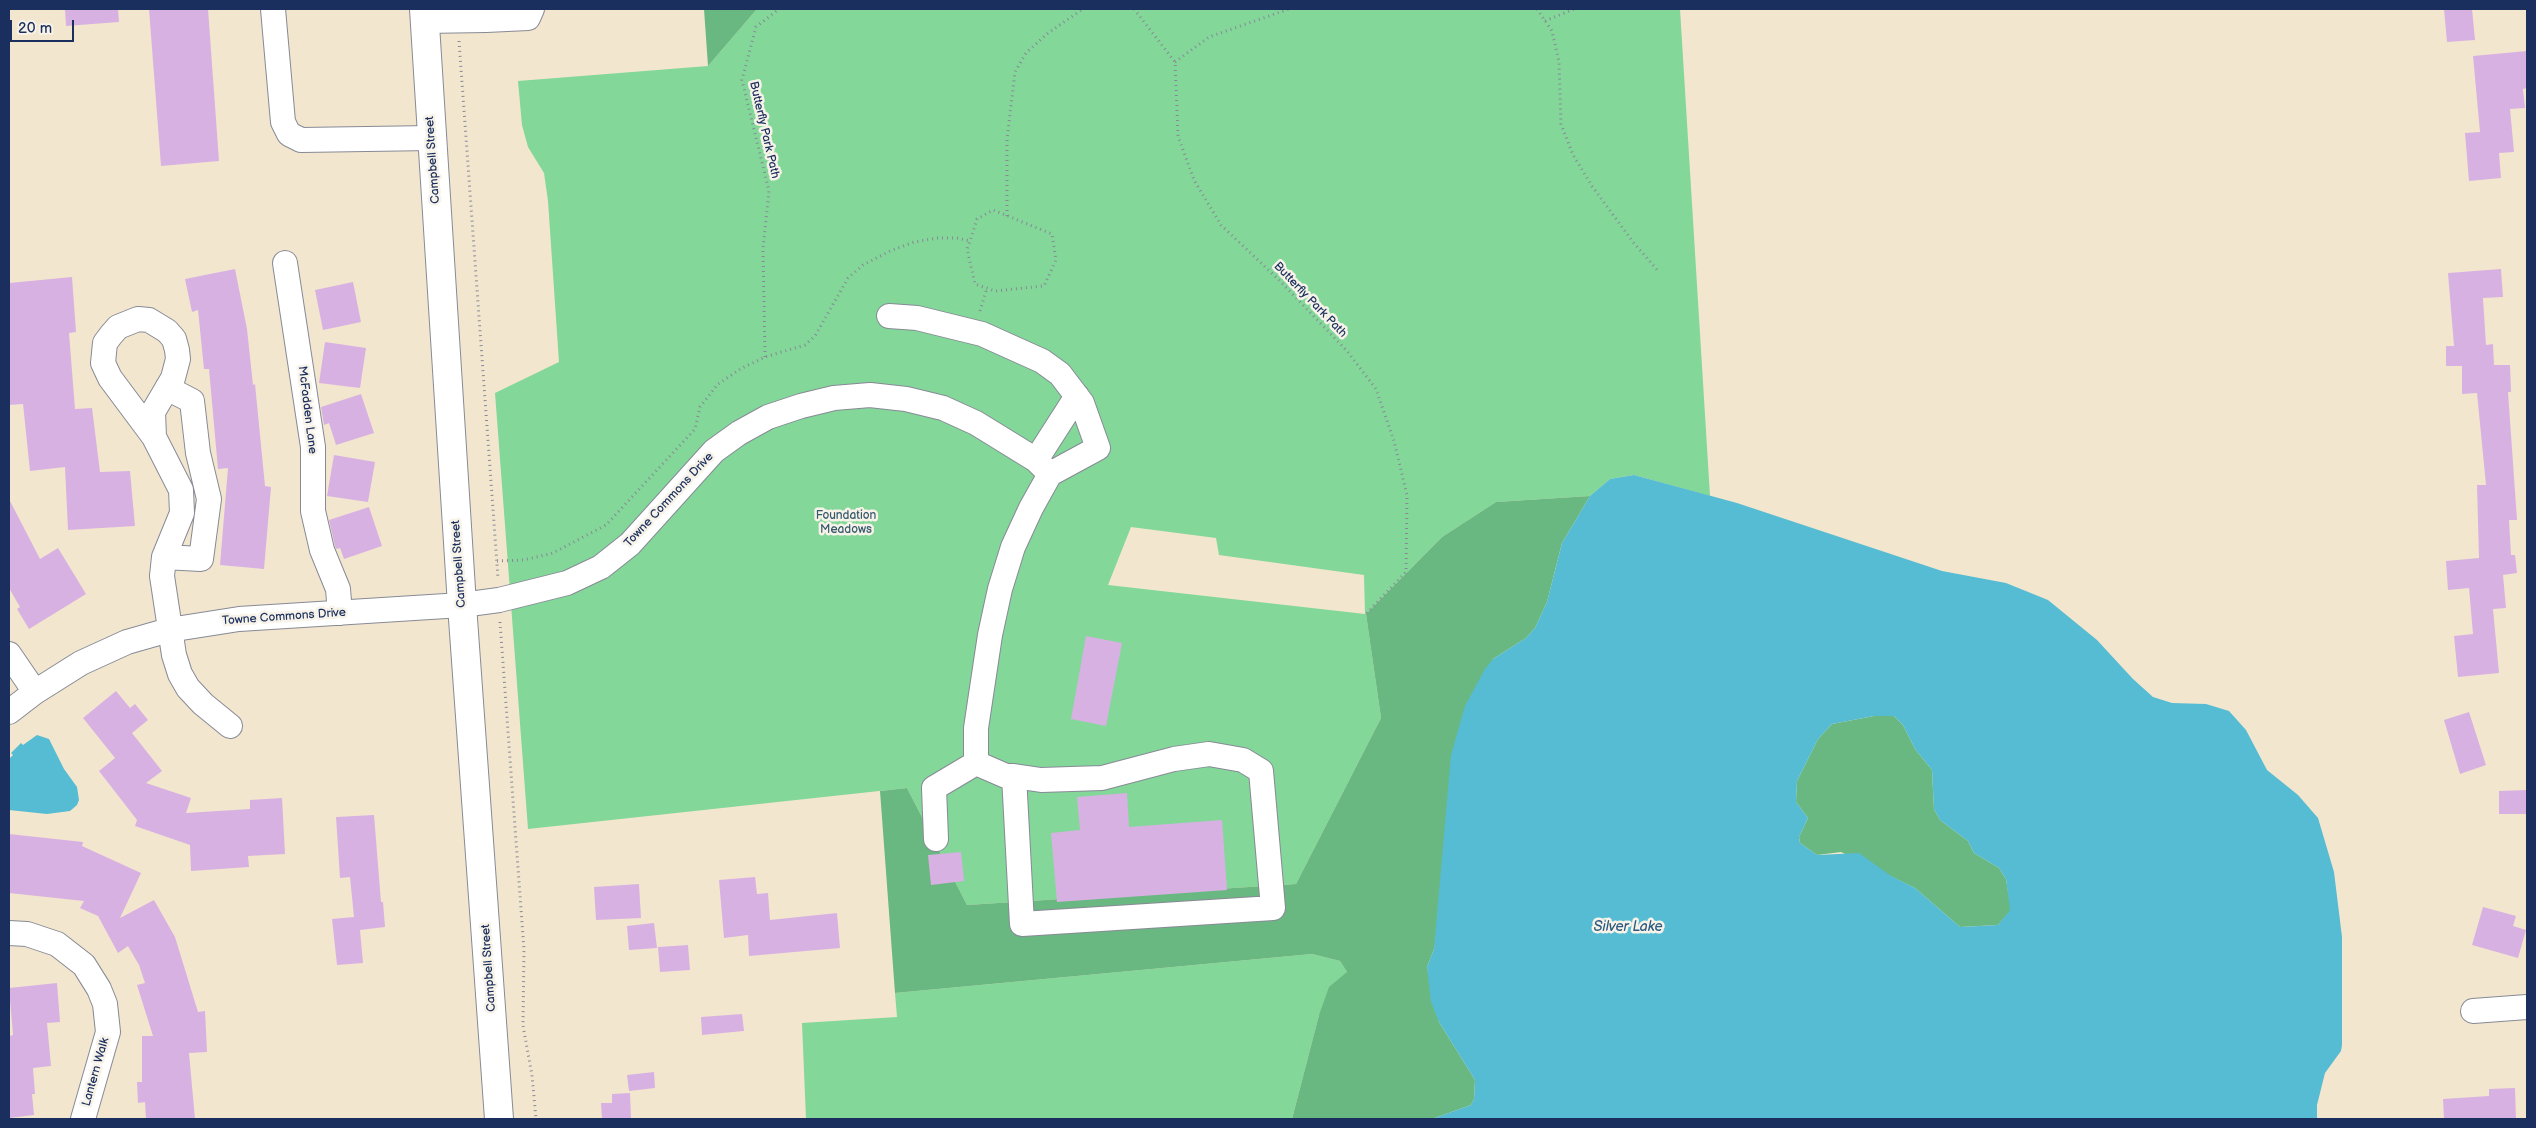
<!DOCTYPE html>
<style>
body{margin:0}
#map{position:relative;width:2536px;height:1128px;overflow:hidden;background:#f3e6ce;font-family:"Balsamiq Sans",sans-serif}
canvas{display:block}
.frame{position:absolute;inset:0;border:10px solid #1b2f5e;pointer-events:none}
.scale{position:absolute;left:10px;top:20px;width:64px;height:22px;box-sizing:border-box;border:2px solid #1b2f5e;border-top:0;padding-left:6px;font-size:15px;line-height:18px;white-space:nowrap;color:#1b2f5e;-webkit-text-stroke:4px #f7f3e8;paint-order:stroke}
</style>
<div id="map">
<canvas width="2536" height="1128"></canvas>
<div class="frame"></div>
<div class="scale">20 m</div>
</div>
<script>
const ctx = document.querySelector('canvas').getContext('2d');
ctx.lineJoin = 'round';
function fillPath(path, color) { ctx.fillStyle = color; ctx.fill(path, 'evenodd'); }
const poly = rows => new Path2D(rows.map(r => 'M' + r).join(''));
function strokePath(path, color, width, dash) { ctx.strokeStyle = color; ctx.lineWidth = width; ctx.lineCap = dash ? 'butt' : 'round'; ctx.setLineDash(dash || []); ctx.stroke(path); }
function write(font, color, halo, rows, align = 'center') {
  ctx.font = font + ' "Balsamiq Sans",sans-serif'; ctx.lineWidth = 5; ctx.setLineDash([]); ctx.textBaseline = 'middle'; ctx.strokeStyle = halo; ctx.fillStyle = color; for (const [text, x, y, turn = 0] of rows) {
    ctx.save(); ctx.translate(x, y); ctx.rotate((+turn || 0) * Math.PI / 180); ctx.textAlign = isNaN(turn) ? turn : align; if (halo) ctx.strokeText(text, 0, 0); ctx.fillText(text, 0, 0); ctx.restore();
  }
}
fillPath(poly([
 [757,9,1680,9,1710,496,1634,475,1610,479,1590,496,1496,502,1442,537,1366,614,1381,718,1296,884,967,905,907,788,528,829,495,393,559,362,548,201,544,173,528,147,522,125,518,81,708,66],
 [1131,527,1216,538,1219,555,1364,575,1365,614,1108,585],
 [1312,954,1340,961,1347,972,1319,1015,1292,1119,806,1119,802,1023,897,1017,895,993]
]), '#83d799');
fillPath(poly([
 [704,9,757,9,708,66],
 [1590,496,1562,543,1547,602,1535,628,1526,638,1493,659,1434,949,1427,967,1439,1022,1475,1080,1474,1099,1471,1105,1432,1119,1292,1119,1319,1015,1329,987,1347,972,1340,961,1312,954,895,993,880,791,907,788,967,905,1296,884,1381,718,1366,614,1442,537,1496,502],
 [1874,716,1894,716,1903,725,1915,749,1932,770,1934,809,1940,820,1968,841,1974,853,1999,868,2006,879,2011,910,1998,925,1960,927,1915,888,1841,852,1817,855,1800,843,1799,837,1808,818,1796,802,1797,781,1818,739,1832,724]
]), '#6ab881');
fillPath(poly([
 [1634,475,1737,503,1942,571,2006,583,2048,600,2097,640,2133,679,2153,697,2172,703,2206,704,2229,711,2246,730,2267,770,2298,795,2318,818,2334,872,2342,937,2342,1045,2341,1051,2325,1073,2317,1105,2317,1119,1432,1119,1471,1105,1474,1099,1475,1080,1439,1022,1431,1002,1427,967,1434,949,1451,755,1465,706,1485,669,1493,659,1526,638,1535,628,1547,602,1562,543,1590,496,1610,479],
 [1874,716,1894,716,1903,725,1915,749,1932,770,1934,809,1940,820,1968,841,1974,853,1999,868,2006,879,2010,910,1998,925,1960,927,1915,888,1891,876,1859,853,1817,855,1800,843,1799,837,1808,818,1796,802,1797,781,1818,739,1832,724],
 [37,735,49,739,64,769,77,787,79,800,77,805,70,811,47,814,9,810,9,759,13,755,11,753,21,743,23,745]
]), '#55bcd3');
fillPath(poly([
 [65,9,118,9,119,22,66,26],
 [149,9,208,9,219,161,161,166],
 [2444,9,2472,9,2475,40,2447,42],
 [2527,51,2527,88,2523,89,2525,108,2510,109,2514,152,2499,153,2501,178,2469,181,2465,133,2480,132,2473,56],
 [235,269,247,329,253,385,255,384,265,486,271,487,264,569,220,565,228,468,218,469,209,369,204,369,198,310,192,312,185,279],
 [2501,269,2503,297,2483,298,2486,345,2493,344,2494,365,2510,365,2511,392,2508,392,2517,520,2509,520,2511,555,2515,555,2517,573,2503,575,2506,608,2493,609,2499,673,2458,677,2454,636,2473,634,2469,588,2448,590,2446,561,2479,558,2477,485,2486,485,2477,393,2462,394,2462,366,2446,366,2446,346,2454,346,2448,273],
 [72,277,76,332,69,333,75,409,92,408,100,472,130,471,135,526,68,530,65,467,30,471,23,404,9,405,9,283],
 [353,282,361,322,323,330,315,290],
 [325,342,366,348,360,388,319,383],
 [361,394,374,433,336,445,329,423,324,425,321,407],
 [334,455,375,462,368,502,327,496],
 [9,499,40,559,58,548,86,594,29,629,17,609,20,607,9,588],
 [369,507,382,546,344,559,340,548,336,549,335,546,329,520],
 [1086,636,1122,643,1106,726,1071,719],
 [116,691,130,708,135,704,148,720,132,733,162,771,146,783,191,798,186,813,250,809,250,800,282,798,285,854,248,856,249,867,191,871,190,845,135,826,137,820,99,771,115,758,83,718],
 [2469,712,2486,765,2460,774,2444,720],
 [2527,790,2527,814,2499,814,2499,791],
 [1127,793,1129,827,1222,820,1227,890,1057,902,1051,833,1080,830,1077,797],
 [374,815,381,902,383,902,385,927,360,930,363,963,337,965,332,919,354,917,350,877,340,878,336,817],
 [9,834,83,842,82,846,141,873,120,918,154,900,175,937,198,1012,205,1011,207,1052,189,1053,195,1119,146,1119,145,1102,138,1103,137,1082,142,1082,142,1036,153,1036,137,985,145,983,139,965,128,946,118,953,98,916,80,908,84,901,9,893],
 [961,852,964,881,931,885,928,855],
 [755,877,757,894,768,893,770,920,837,913,840,948,749,956,748,935,724,938,719,880],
 [639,884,641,918,596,920,594,887],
 [2483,907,2516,916,2513,926,2526,930,2518,958,2472,945],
 [654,923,657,948,629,950,627,926],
 [688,945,690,970,660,972,658,947],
 [57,983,60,1022,47,1023,51,1066,33,1068,35,1094,32,1094,34,1115,9,1118,9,1036,13,1035,9,988],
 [742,1014,744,1031,702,1035,701,1017],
 [654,1072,655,1088,629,1091,627,1075],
 [2515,1088,2516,1119,2444,1119,2443,1099,2489,1096,2489,1089],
 [630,1093,631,1119,602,1119,601,1103,612,1103,612,1094]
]), '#d8b1e3');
const minor = poly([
 [273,9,283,122,289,134,301,140,432,138],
 [483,9,486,20,528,18,532,9],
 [424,21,486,20],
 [285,263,313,447,313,511,322,550,338,589,340,613],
 [889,316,917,318,982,334,1042,361,1060,374,1082,403,1098,448,1050,474],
 [154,437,153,412,173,378,178,359,177,350,174,339,167,331,149,320,138,319,118,327,111,335,105,343,103,363,110,378,154,437,181,490,182,513,164,557,162,576,174,655,180,674,188,688,203,704,230,726],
 [1036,460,1077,396],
 [164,557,201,559,209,499,198,453,192,401,167,388],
 [9,654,35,692],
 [9,712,35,692,81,663,127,642,169,630,239,619,462,605,499,600,567,583,601,567,630,544,714,451,739,433,768,417,801,406,834,398,870,395,906,399,943,408,976,423,1036,460,1050,474,1031,508,1013,547,1000,589,990,635,976,728,976,763,1006,776,1014,776,1041,780,1102,778,1174,759,1209,754,1243,760,1261,771,1273,908,1022,924,1014,776],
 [936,839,934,788,976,763],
 [9,933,27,934,57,944,84,965,99,989,105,1004,108,1032,83,1119],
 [2473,1011,2527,1007]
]);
const major = poly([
 [424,9,462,605,499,1119]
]);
strokePath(minor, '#878a96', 26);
strokePath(major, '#878a96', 30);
strokePath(poly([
 [1134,9,1175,62,1178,136,1194,180,1221,225,1279,280,1347,351,1376,389,1394,441,1407,495,1406,572,1366,614],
 [1537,9,1552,31,1559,62,1561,124,1573,155,1592,186,1633,242,1659,272],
 [1545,21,1574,9],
 [459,41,498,578],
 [1175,62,1209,37,1289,9],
 [1007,216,1007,140,1015,72,1026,53,1048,33,1083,9],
 [980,311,987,288],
 [765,357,763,248,769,191,742,80,756,27,779,9],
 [497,561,524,560,553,553,606,525,695,429,700,407,718,384,742,368,765,357,805,345,815,336,848,278,863,265,890,251,914,242,938,238,957,238,970,241,967,249,975,284,995,291,1044,286,1056,260,1052,234,993,210,977,219,970,241],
 [500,622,524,950,523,1026,532,1075,536,1119]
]), '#878a96', 3, [1, 4]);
strokePath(minor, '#fff', 24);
strokePath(major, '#fff', 28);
write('12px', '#1b2f5e', '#f7f3e8', [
 ["Butterfly Park Path",764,130,77],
 ["Campbell Street",433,160,-94],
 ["Butterfly Park Path",1310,300,46],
 ["McFadden Lane",307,410,83],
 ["Towne Commons Drive",669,500,-47],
 ["Campbell Street",459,564,-94],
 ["Towne Commons Drive",284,617,-4],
 ["Campbell Street",489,968,-94],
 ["Lantern Walk",96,1072,-74]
]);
write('12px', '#35596d', '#f7f3e8', [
 ["Foundation",846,516],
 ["Meadows",846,530]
]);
write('italic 14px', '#2c5981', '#f7f3e8', [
 ["Silver Lake",1628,927]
]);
</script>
